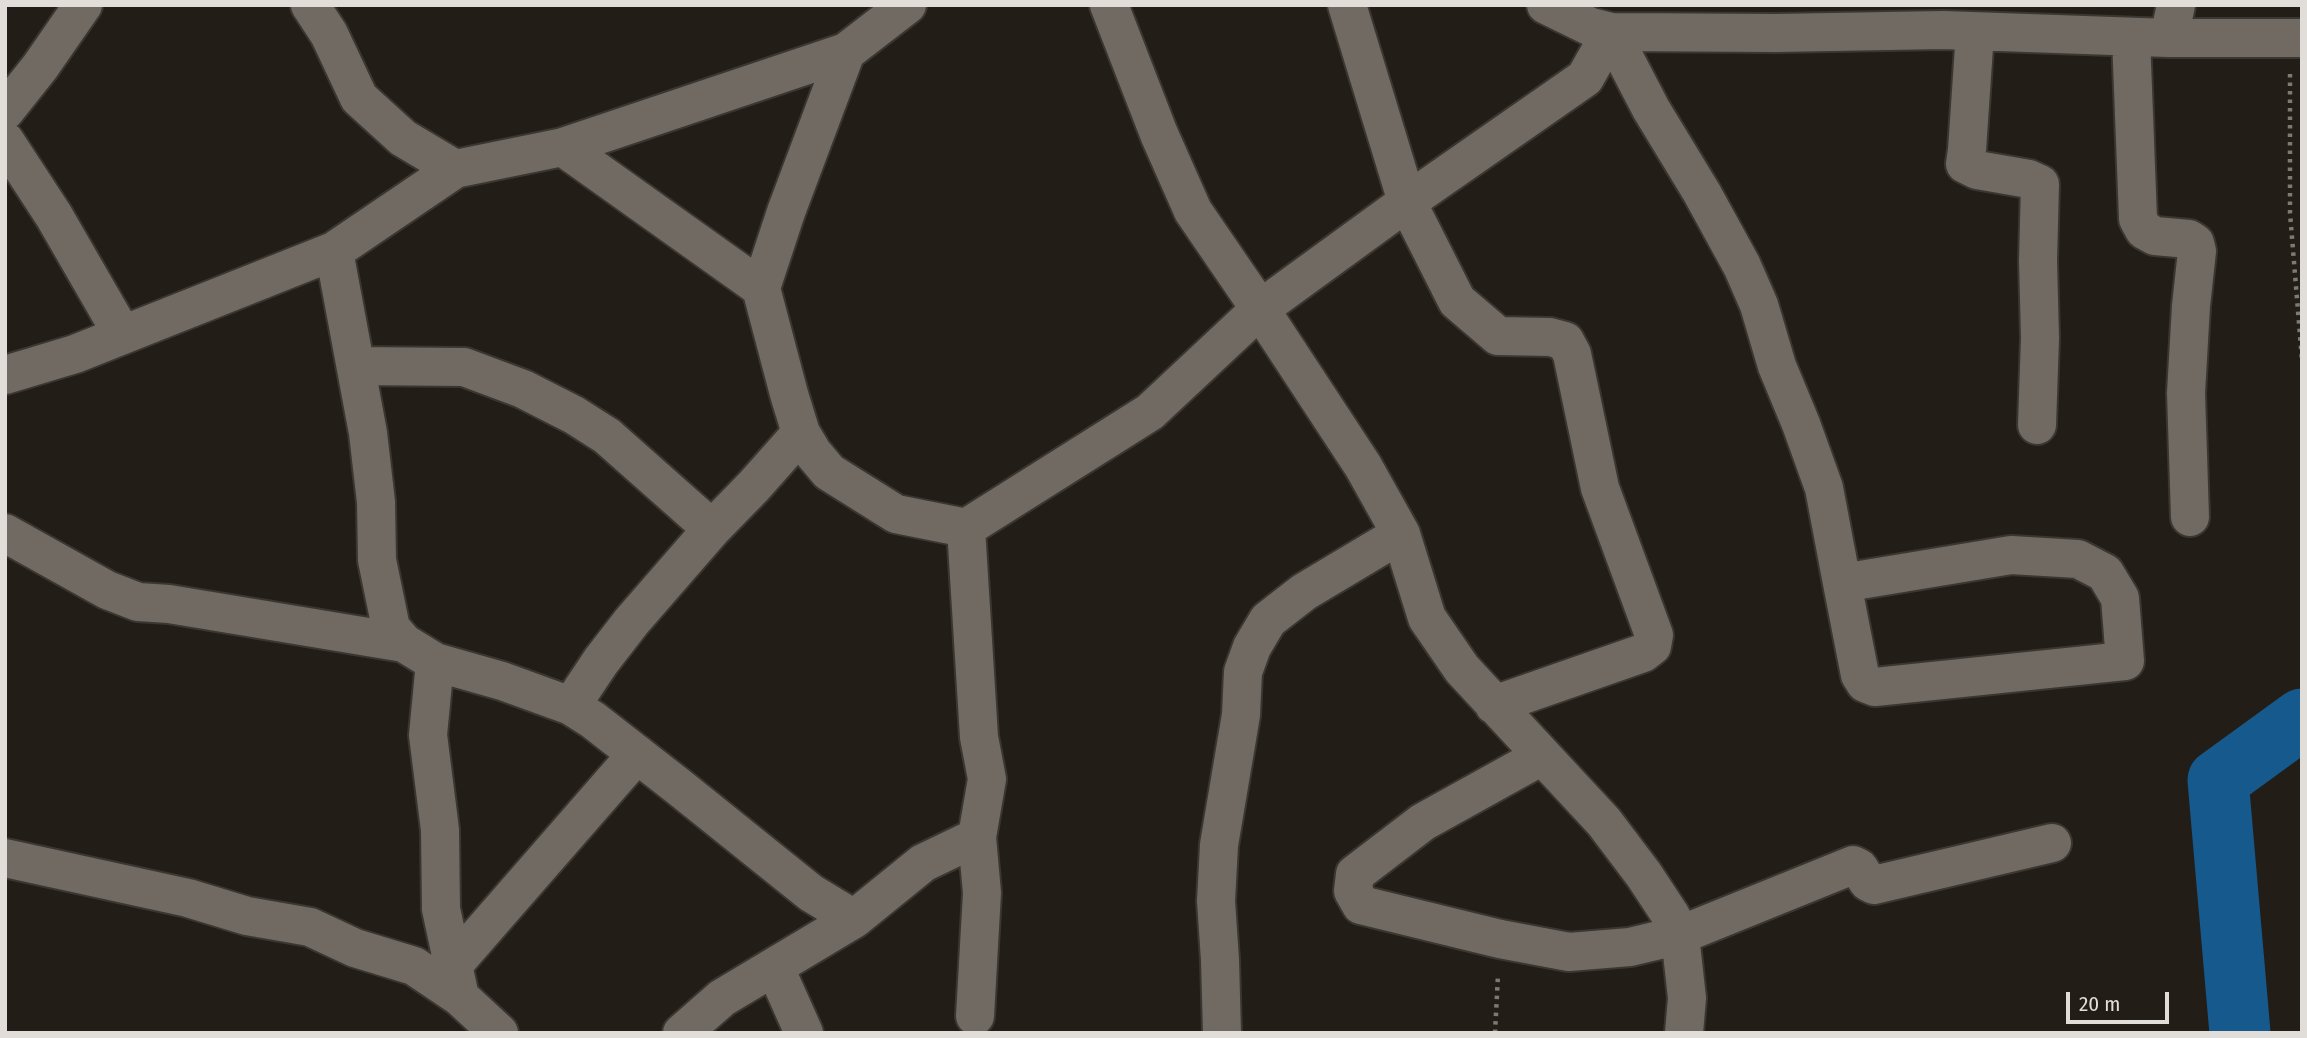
<!DOCTYPE html>
<style>
body{margin:0}
#map{position:relative;width:2307px;height:1038px;overflow:hidden;background:#221d16;font-family:"Fira Sans Condensed",sans-serif}
canvas{display:block}
.frame{position:absolute;inset:0;border:7px solid #e1ded9;pointer-events:none}
.scale{position:absolute;left:2066px;top:992px;width:103px;height:32px;box-sizing:border-box;border:4px solid #e1ded9;border-top:0;padding-left:9px;font-size:21px;line-height:24px;white-space:nowrap;color:#e1ded9;-webkit-text-stroke:5px #221d16;paint-order:stroke}
</style>
<div id="map">
<canvas width="2307" height="1038"></canvas>
<div class="frame"></div>
<div class="scale">20 m</div>
</div>
<script>
const ctx = document.querySelector('canvas').getContext('2d');
ctx.lineJoin = 'round';
const poly = rows => new Path2D(rows.map(r => 'M' + r).join(''));
function strokePath(path, color, width, dash) { ctx.strokeStyle = color; ctx.lineWidth = width; ctx.lineCap = dash ? 'butt' : 'round'; ctx.setLineDash(dash || []); ctx.stroke(path); }
strokePath(poly([
 [2240,1033,2218,780,2302,719]
]), '#165a8d', 61);
const minor = poly([
 [310,5,329,34,359,98,403,138,455,169],
 [1109,5,1159,134,1193,211,1260,309,1363,466,1401,534,1427,618,1462,669,1604,822,1644,875,1671,916,1680,935,1687,998,1684,1033],
 [1347,5,1407,202,1457,301,1498,336,1550,337,1565,341,1572,354,1600,488,1654,635,1652,646,1643,653,1494,705],
 [1546,5,1591,27,1611,32,1776,33,1943,30,2169,38,2302,38],
 [1975,32,1967,150,1965,164,1977,170,2029,179,2040,184,2038,261,2040,338,2037,425],
 [2131,37,2138,219,2144,230,2155,236,2189,239,2195,243,2197,251,2191,306,2186,393,2190,517],
 [2169,38,2176,5],
 [846,52,786,212,761,288,789,394,801,433,813,453,829,472,896,514,966,528,1150,412,1260,309,1407,202,1585,78,1611,32,1651,109,1702,193,1742,266,1759,305,1777,366,1801,424,1824,488,1842,583,1860,675,1865,683,1875,687,2125,661,2120,598,2105,573,2078,559,2011,555,1842,583],
 [5,111,40,67,83,5],
 [5,141,54,216,122,334],
 [563,147,761,288],
 [334,251,368,433,376,502,377,560,391,628,404,643,435,662,502,681,571,706,593,720,679,787,811,893,854,919],
 [357,366,464,367,523,389,574,415,607,436,712,529],
 [5,375,75,354,334,251,455,169,563,147,846,52,907,5],
 [966,528,979,737,987,779,977,837,982,893,975,1016],
 [5,533,107,590,138,602,169,604,404,643],
 [435,662,428,735,440,830,441,909,460,997,499,1033],
 [571,706,601,661,632,621,712,529,754,486,801,433],
 [1542,756,1423,822,1355,874,1353,891,1361,905,1500,939,1569,952,1630,947,1680,935,1853,865,1859,868,1868,882,1874,885,2052,843],
 [5,858,188,898,247,916,310,927,355,948,414,966,460,997],
 [454,964,637,754],
 [775,968,804,1033],
 [682,1033,722,998,854,919,923,863,977,837],
 [1222,1033,1220,960,1216,901,1219,845,1241,715,1243,672,1252,647,1268,620,1304,592,1401,534]
]);
strokePath(minor, '#3a3632', 42);
strokePath(poly([
 [2290,74,2290,213,2302,360],
 [1495,1033,1498,975]
]), '#7d7973', 4.5, [3.5, 5]);
strokePath(minor, '#706a62', 38);
</script>
